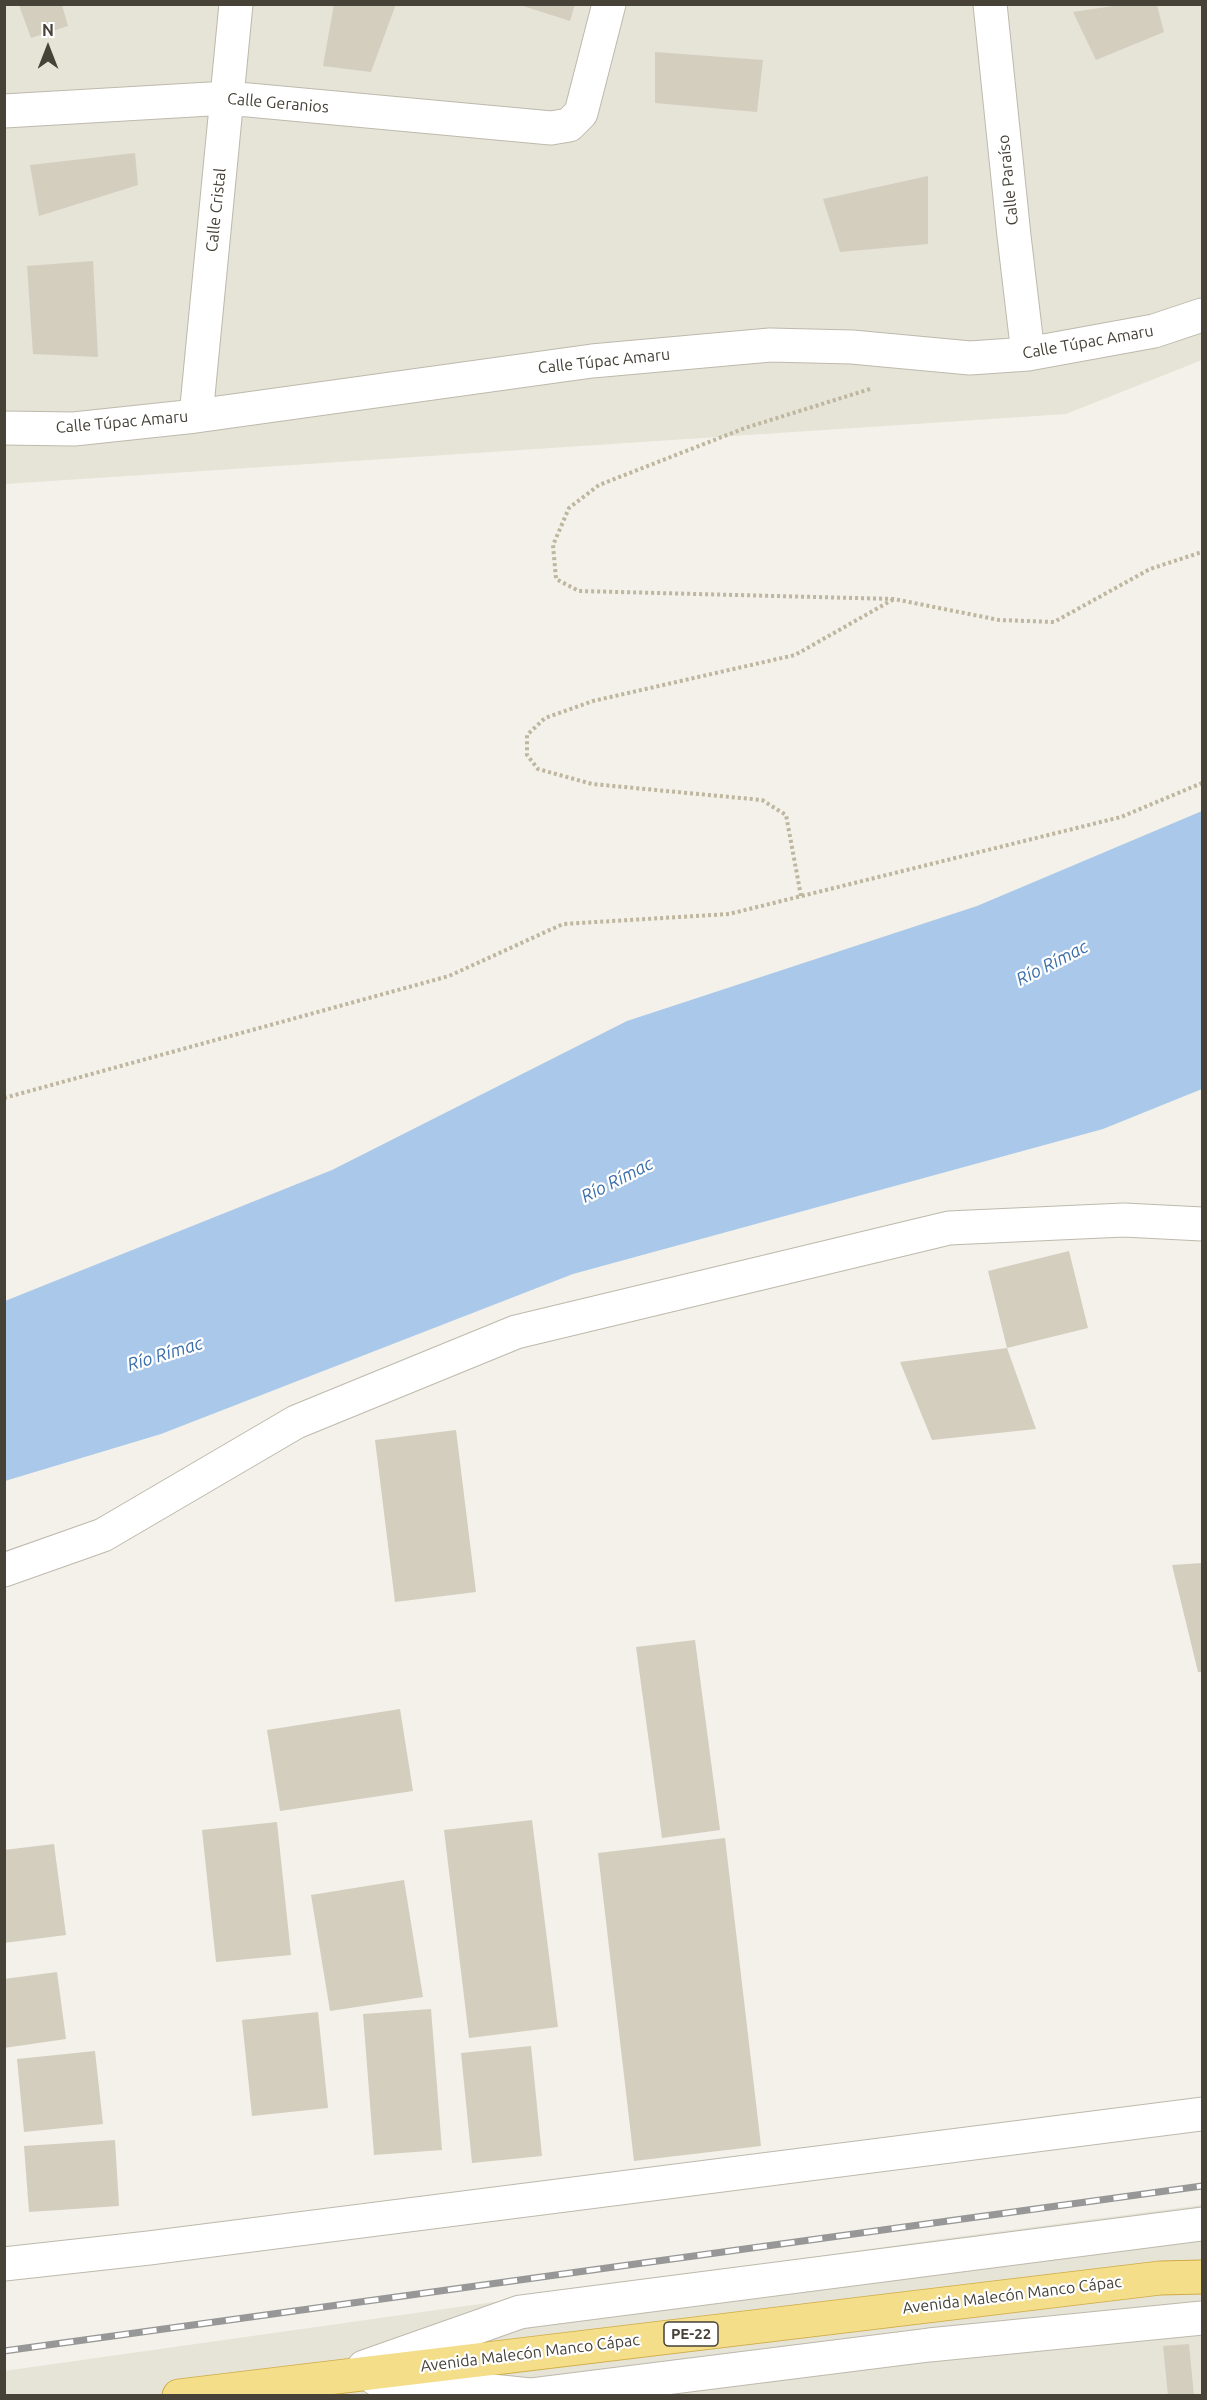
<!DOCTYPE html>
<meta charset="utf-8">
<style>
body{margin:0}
#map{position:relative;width:1207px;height:2400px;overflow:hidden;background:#f3f1e9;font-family:Ubuntu,sans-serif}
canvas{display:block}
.frame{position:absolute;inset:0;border:6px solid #464238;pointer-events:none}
.north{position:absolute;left:18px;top:18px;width:60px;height:60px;-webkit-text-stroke:4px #fff;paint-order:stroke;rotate:0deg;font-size:16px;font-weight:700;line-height:24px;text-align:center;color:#464238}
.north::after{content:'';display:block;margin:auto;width:21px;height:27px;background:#464238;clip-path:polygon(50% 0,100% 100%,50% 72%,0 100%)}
</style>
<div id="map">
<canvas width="1207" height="2400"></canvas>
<div class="frame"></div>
<div class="north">N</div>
</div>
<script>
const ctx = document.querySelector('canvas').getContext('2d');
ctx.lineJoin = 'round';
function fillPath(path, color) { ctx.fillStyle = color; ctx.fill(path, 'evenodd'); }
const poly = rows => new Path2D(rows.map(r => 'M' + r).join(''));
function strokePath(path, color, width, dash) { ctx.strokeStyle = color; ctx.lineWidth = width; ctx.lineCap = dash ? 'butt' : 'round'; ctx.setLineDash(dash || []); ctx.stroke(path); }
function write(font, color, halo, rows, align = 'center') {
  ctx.font = font + ' Ubuntu,sans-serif'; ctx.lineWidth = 4.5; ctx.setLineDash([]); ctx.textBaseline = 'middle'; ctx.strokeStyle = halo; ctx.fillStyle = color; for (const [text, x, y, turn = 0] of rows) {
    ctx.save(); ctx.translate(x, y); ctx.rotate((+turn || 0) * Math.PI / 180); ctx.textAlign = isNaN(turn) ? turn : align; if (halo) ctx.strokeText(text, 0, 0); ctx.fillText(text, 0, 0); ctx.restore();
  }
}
fillPath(poly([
 [5,5,1202,5,1202,360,1066,414,5,484],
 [1202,2205,1202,2395,5,2396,4,2371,941,2239]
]), '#e6e3d7');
fillPath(poly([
 [1202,811,1202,1089,1103,1129,573,1274,161,1434,5,1481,5,1301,332,1170,627,1021,977,906]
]), '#aac9ea');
fillPath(poly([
 [334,4,396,4,371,72,323,66],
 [517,4,575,4,570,21],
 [19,5,62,5,68,26,31,38],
 [1120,5,1157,5,1164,32,1096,60,1073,12],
 [655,52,763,60,757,112,655,103],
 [135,153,138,185,39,216,30,165],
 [928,176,928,244,840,252,823,199],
 [93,261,98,357,33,354,27,266],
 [1069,1251,1088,1328,1007,1348,1036,1429,932,1440,900,1362,1007,1348,988,1271],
 [456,1430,476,1592,395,1602,375,1440],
 [1202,1563,1202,1672,1198,1672,1172,1565],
 [695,1640,720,1830,662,1838,636,1647],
 [400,1709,413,1791,280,1811,267,1730],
 [532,1820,558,2027,469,2038,444,1830],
 [277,1822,291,1955,216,1962,202,1830],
 [725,1838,761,2146,634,2161,598,1853],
 [54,1844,66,1935,4,1943,4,1850],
 [404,1880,423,1997,330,2011,311,1895],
 [57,1972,66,2039,4,2048,4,1979],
 [431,2009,442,2150,374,2155,363,2014],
 [318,2012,328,2108,252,2116,242,2020],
 [531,2046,542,2156,472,2163,461,2053],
 [95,2051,103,2124,24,2132,17,2059],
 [115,2140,119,2206,29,2212,24,2146],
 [1189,2344,1194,2396,1168,2396,1163,2346]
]), '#d4cebf');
const minor = poly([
 [990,4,1014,236,1028,354],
 [4,111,227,98,551,128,569,125,581,113,609,4],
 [196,416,236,4],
 [4,428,74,429,196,416,592,361,770,345,852,347,970,358,1028,354,1154,331,1202,315],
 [4,1570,103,1535,296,1422,516,1332,949,1228,1124,1220,1202,1224],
 [4,2264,149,2248,1202,2114],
 [364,2367,520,2312,1202,2224],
 [376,2379,530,2395,929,2345,1202,2318]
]);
const trunk = poly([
 [179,2396,1160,2278,1202,2277]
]);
strokePath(minor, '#beb9ac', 35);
strokePath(trunk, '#d0ac46', 35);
strokePath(poly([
 [870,389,745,428,599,485,569,508,553,545,556,579,579,591,894,599,999,620,1054,622,1150,569,1202,552],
 [801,896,786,815,762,800,592,784,538,769,527,755,527,735,545,718,593,701,795,655,894,599],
 [4,1098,449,976,563,924,729,914,1121,817,1202,783]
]), '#beb69e', 4, [3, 3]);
strokePath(minor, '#fff', 33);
strokePath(trunk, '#f4de8a', 33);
const rail = poly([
 [4,2351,1202,2186]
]);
strokePath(rail, '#979797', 7);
strokePath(rail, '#fff', 4.5, [14]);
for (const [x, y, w] of [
 [691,2334,54]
]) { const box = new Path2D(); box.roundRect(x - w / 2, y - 12, w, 24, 4.5); ctx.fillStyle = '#fff'; ctx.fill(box); strokePath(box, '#464238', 1.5); }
write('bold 15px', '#464238', null, [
 ["PE-22",691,2334]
]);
write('16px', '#464238', '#fff', [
 ["Calle Geranios",278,103,5],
 ["Calle Paraíso",1008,180,-96],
 ["Calle Cristal",216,210,-84],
 ["Calle Túpac Amaru",1088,342,-10],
 ["Calle Túpac Amaru",604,361,-6],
 ["Calle Túpac Amaru",122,422,-5],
 ["Avenida Malecón Manco Cápac",1012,2295,-7],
 ["Avenida Malecón Manco Cápac",530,2353,-7]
]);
write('italic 18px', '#3a6ea9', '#fff', [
 ["Río Rímac",1052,963,-27],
 ["Río Rímac",617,1180,-27],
 ["Río Rímac",165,1354,-17]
]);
</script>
